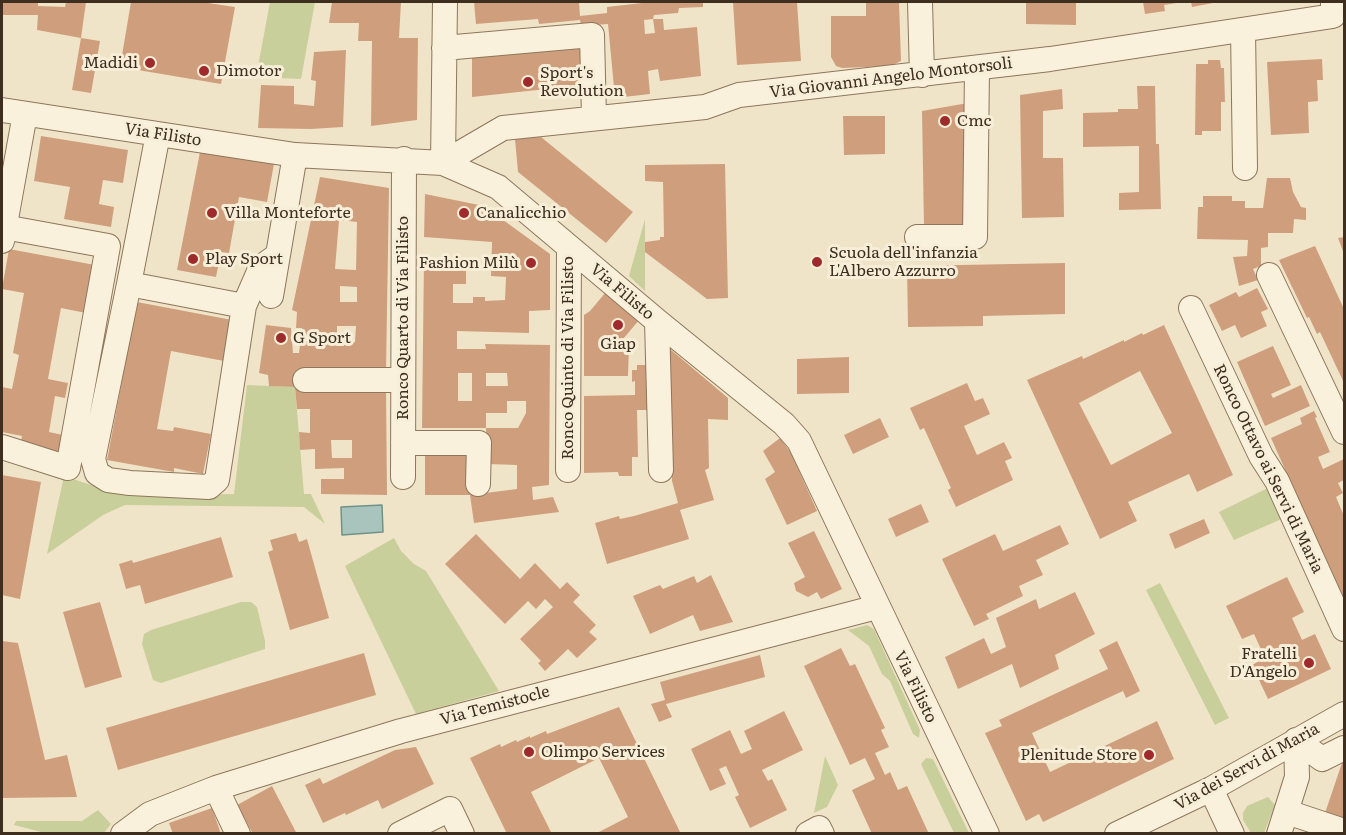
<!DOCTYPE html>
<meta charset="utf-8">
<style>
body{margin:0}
#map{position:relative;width:1346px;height:835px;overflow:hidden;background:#f0e4c8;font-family:Literata,serif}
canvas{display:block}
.frame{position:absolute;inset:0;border:3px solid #3d2e20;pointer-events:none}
</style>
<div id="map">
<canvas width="1346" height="835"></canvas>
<div class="frame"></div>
</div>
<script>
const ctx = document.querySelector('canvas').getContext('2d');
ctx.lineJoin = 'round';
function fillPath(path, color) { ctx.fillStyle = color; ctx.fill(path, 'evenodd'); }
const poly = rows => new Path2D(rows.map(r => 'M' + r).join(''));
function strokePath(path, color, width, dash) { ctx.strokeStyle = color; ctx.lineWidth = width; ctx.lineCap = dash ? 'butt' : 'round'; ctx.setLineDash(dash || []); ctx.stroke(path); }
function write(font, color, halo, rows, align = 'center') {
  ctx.font = font + ' Literata,serif'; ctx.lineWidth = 6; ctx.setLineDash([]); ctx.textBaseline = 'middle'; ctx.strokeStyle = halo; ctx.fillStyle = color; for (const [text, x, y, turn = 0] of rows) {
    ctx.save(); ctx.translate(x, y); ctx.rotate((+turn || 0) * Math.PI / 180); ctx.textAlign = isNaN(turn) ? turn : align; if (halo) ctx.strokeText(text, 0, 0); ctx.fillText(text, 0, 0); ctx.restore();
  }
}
fillPath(poly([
 [270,2,315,2,301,79,256,77],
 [645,219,645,291,629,276],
 [247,385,295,387,304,494,311,494,325,524,304,507,125,505,103,515,47,554,64,476,106,490,182,495,234,494],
 [1272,486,1286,517,1234,540,1219,512],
 [394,538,401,551,414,564,426,571,499,691,416,714,345,566],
 [1160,583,1229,718,1215,725,1146,590],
 [241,602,251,602,257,607,265,641,265,649,161,683,153,680,142,644,144,634,151,630],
 [867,625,874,629,920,730,919,738,913,734,890,681,882,674,869,646,848,630],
 [825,756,838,785,827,807,814,813],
 [926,758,933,759,969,833,954,833,921,764],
 [1268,797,1275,805,1264,833,1251,833,1243,820,1243,813,1247,806],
 [98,810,111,824,104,833,45,833,14,825,16,821,82,821]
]), '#c9cf9b');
const water = poly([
 [382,505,383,532,342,535,341,507,382,505]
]);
fillPath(water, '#a9c4bc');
strokePath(water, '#6f938a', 1.5);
fillPath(poly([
 [2,2,38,2,38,6,65,7,66,2,86,2,81,38,37,30,38,15,2,15],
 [131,2,201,2,235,7,221,84,120,67],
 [332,2,401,2,399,38,418,38,417,120,371,126,372,41,358,41,359,23,329,23],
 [474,2,579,2,580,16,607,13,607,7,642,3,642,2,703,2,703,7,679,8,678,13,654,15,653,19,644,20,645,34,655,33,653,19,663,19,664,30,697,27,701,76,660,81,658,69,648,71,650,94,615,98,608,24,581,26,580,20,539,24,538,19,476,24],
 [733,2,797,2,801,61,737,65],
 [866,2,899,2,901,61,890,66,842,68,836,66,831,57,831,16,866,16],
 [1026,2,1076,2,1076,25,1026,24],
 [1143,2,1177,2,1177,3,1164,5,1165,11,1145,14],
 [1191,2,1213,2,1213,3,1192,7],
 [81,38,100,41,91,93,72,90],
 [582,46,584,85,472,97,472,54],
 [346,50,343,127,311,129,258,128,261,85,294,86,294,104,314,106,316,81,311,80,314,52],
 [1322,59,1323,80,1317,80,1318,101,1308,102,1309,133,1271,135,1267,62],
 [1208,60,1220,60,1221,68,1224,68,1225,102,1221,102,1221,131,1202,131,1202,135,1195,135,1196,64,1208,64],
 [1137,86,1155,86,1156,144,1159,144,1161,209,1119,210,1119,193,1139,192,1139,146,1083,147,1083,113,1118,112,1118,109,1138,109],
 [1062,89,1063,109,1043,111,1043,158,1063,158,1064,217,1022,218,1020,95],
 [968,103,968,229,924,228,922,111],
 [843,116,885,116,885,154,844,155],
 [41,136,128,150,123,183,103,180,99,204,114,207,111,227,64,219,70,187,34,181],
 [541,137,633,212,606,243,518,172,515,139],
 [200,152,274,164,267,202,239,197,229,253,221,252,216,277,177,270],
 [725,164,728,298,707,299,645,252,645,242,660,240,660,237,664,237,663,182,645,181,645,165],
 [320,177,389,188,386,372,294,372,295,387,269,386,268,375,259,373,266,325,291,328,293,353,299,353,302,328,296,328,297,312,292,310],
 [339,220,357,222,356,270,335,269],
 [340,286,357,287,357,302,340,302],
 [337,326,356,326,355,342,337,341],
 [1267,178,1290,178,1293,192,1301,207,1306,208,1306,220,1294,219,1293,233,1268,233,1268,247,1261,248,1261,266,1253,269,1258,280,1239,286,1233,257,1247,256,1248,240,1197,239,1198,207,1203,207,1203,196,1232,196,1232,201,1245,201,1245,208,1263,208],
 [425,194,484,206,484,210,488,209,550,254,550,310,529,311,529,333,457,331,457,349,486,349,485,344,550,345,549,485,532,487,533,500,553,497,559,512,474,523,470,495,425,495,425,449,471,449,470,495,517,489,517,465,487,464,486,428,518,428,526,413,526,401,507,401,507,413,486,413,486,428,422,428,424,258,466,259,466,284,453,284,453,303,473,303,473,297,485,297,485,301,505,300,506,277,491,276,492,242,424,237],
 [458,373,472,373,472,401,458,401],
 [486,373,507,373,508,386,486,386],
 [1344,237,1344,254,1338,238],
 [1315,246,1344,309,1344,383,1320,332,1317,334,1309,317,1307,318,1279,260],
 [9,249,95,265,86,313,61,308,48,379,68,383,65,398,55,396,49,432,63,435,60,454,20,447,22,436,2,432,2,387,12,389,19,355,13,353,24,293,2,289],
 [1065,263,1065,314,983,316,983,326,908,327,907,266],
 [1257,288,1268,309,1261,312,1267,326,1241,338,1235,325,1222,331,1209,305,1236,292,1239,297],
 [606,292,640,319,623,339,629,344,628,376,584,376,584,315,590,311],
 [137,302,232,320,224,361,171,351,157,429,173,431,174,427,211,434,203,474,174,468,174,472,107,460],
 [1164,325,1233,475,1197,492,1189,474,1128,502,1137,521,1100,539,1027,380,1082,356,1083,359,1124,340,1124,342,1142,333,1143,335],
 [1140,371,1172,433,1111,465,1079,403],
 [1273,346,1291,385,1271,394,1273,398,1301,385,1310,406,1265,426,1237,362],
 [670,349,728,398,728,420,708,419,709,468,705,470,714,500,680,510,689,539,607,564,595,523,619,516,620,519,634,516,678,503,672,481],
 [849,357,849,393,797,394,797,359],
 [637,365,649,365,650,410,637,410,638,457,632,457,632,476,619,476,618,472,584,473,584,396,635,395,635,381,632,382,632,370,637,370],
 [967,383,975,401,983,398,990,414,964,426,977,455,1004,442,1012,458,1005,461,1013,480,956,507,948,490,951,488,924,428,920,430,910,408],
 [295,387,386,390,387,495,321,494,321,479,344,479,344,468,315,469,315,449,300,450,299,432,310,433,310,409,297,409],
 [331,440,352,440,352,458,332,458],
 [1314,411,1317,417,1315,418,1330,452,1318,457,1323,469,1344,459,1344,480,1338,483,1343,493,1336,497,1344,516,1344,602,1271,438,1302,424,1300,418],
 [880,418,889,437,853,454,844,435],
 [780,438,791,453,817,511,787,525,765,479,775,472,763,451],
 [2,475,41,482,20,599,2,595],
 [921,504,929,522,896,537,888,519],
 [1204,519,1210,533,1175,549,1169,534],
 [1060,525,1069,544,1036,560,1043,575,1019,586,1023,596,986,614,989,619,974,626,942,559,995,534,1003,551],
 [814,531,842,589,821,599,817,592,808,597,796,591,794,583,805,577,788,543],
 [296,533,299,542,307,539,329,618,290,630,268,552,273,550,270,540],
 [476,534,520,579,535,563,560,589,567,582,580,595,573,602,596,625,589,632,597,639,577,658,568,649,545,671,538,663,541,661,520,639,553,607,545,599,536,609,528,601,505,624,445,564],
 [221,537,233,577,145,604,140,585,126,589,119,564,132,560,133,563],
 [711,575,733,622,700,631,693,615,650,634,633,596,660,585,663,589,694,576,697,583],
 [1287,577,1304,612,1292,618,1302,640,1315,634,1331,669,1268,699,1252,665,1265,658,1254,634,1242,639,1226,606],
 [1075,592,1095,634,1055,655,1059,669,1020,688,1012,664,958,689,945,657,984,638,991,654,1006,647,996,618,1036,599,1039,609],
 [100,602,122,677,85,688,63,612],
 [2,641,18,643,45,760,67,755,77,797,2,798],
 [1117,641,1140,691,1126,698,1123,691,1032,733,1050,772,1157,721,1174,759,1043,822,1039,814,1026,821,985,733,1002,726,999,720,1108,669,1099,650],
 [841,648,850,666,855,664,885,728,881,730,889,747,875,753,885,775,890,772,898,790,907,786,929,834,872,834,852,790,875,779,865,758,850,765,804,666],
 [364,653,376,695,118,770,106,728],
 [760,655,765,677,666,704,672,717,659,722,651,704,665,700,660,682],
 [619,707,681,834,595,834,628,817,599,758,531,792,552,834,507,834,470,758,500,744,501,747,516,740,517,742,530,736,530,738,546,731,547,734],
 [784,711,803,750,762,770,768,781,772,779,787,810,750,828,735,797,739,795,726,766,719,769,726,784,710,791,691,749,730,730,741,754,752,749,744,731],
 [416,747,434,784,382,809,378,800,346,815,345,813,323,823,305,785,320,778,323,784,395,750],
 [1344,757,1344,819,1325,813],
 [272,786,297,834,253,834,237,805],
 [212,808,221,834,173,834,169,823]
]), '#cf9f7d');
const minor = poly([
 [920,2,922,75],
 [1243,30,1245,168],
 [444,48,592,35,594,118],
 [2,110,295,155,443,163,498,187,657,321,784,424,799,441,987,834],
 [443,163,503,128,705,107,739,95,1050,59,1333,16,1333,2],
 [443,163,445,2],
 [917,237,975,237,977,69],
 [2,241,25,114],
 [1269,275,1344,432],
 [129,284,244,306,217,480,209,487,130,483,108,480,97,473,93,459,129,284],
 [129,284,158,134],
 [271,296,295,155],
 [244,306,261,267,278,255],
 [1191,308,1261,456,1277,481,1344,629],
 [657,321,661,470],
 [305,380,403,380],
 [403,443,479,443,478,484],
 [2,447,68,468,108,246,4,227],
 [568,470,569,247],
 [403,477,404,159],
 [1296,740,1322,759,1344,748],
 [216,788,238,834],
 [1211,789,1232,834],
 [1287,812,1344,831],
 [123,834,150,814,216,788,401,731,877,607],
 [400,834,450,809,462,834],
 [808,834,819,828,822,834],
 [1117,834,1211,789,1344,714],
 [1279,834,1297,777,1296,740]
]);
strokePath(minor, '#8d765c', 26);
strokePath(minor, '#faf1dc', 24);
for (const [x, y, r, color] of [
 [150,63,6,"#9e2a2b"],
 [204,71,6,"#9e2a2b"],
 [528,82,6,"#9e2a2b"],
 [945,121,6,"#9e2a2b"],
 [212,213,6,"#9e2a2b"],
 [464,213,6,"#9e2a2b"],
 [193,259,6,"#9e2a2b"],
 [817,262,6,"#9e2a2b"],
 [531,263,6,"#9e2a2b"],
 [618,325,6,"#9e2a2b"],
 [281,338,6,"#9e2a2b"],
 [1309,663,6,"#9e2a2b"],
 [529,752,6,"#9e2a2b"],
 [1149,755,6,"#9e2a2b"]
]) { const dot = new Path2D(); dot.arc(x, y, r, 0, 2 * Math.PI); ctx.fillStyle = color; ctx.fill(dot); strokePath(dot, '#f7eed8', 2); }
write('16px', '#3d2e20', '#f7eed8', [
 ["Madidi",138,63,"right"],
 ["Dimotor",216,71],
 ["Sport's",540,73],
 ["Revolution",540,91],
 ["Cmc",957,121],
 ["Villa Monteforte",224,213],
 ["Canalicchio",476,213],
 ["Scuola dell'infanzia",829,253],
 ["L'Albero Azzurro",829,271],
 ["Play Sport",205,259],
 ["Fashion Milù",519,263,"right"],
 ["G Sport",293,338],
 ["Giap",618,344,"center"],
 ["Fratelli",1297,654,"right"],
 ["D'Angelo",1297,672,"right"],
 ["Olimpo Services",541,752],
 ["Plenitude Store",1137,755,"right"]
], 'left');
write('16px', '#3d2e20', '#f7eed8', [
 ["Via Giovanni Angelo Montorsoli",891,78,-7],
 ["Via Filisto",163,135,9],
 ["Via Filisto",622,292,40],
 ["Ronco Quarto di Via Filisto",403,318,-90],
 ["Ronco Quinto di Via Filisto",568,358,-90],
 ["Ronco Ottavo ai Servi di Maria",1268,469,64],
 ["Via Filisto",915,687,64],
 ["Via Temistocle",495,706,-15],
 ["Via dei Servi di Maria",1247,767,-29]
]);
</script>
